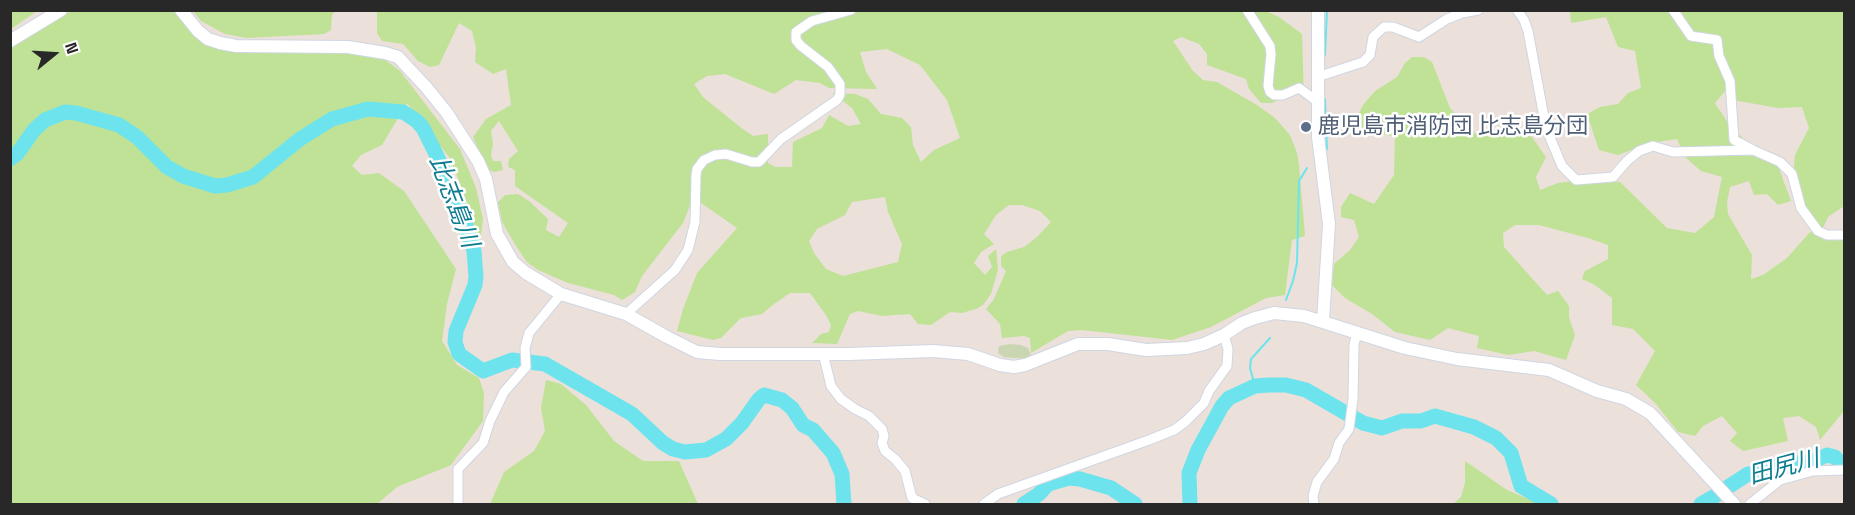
<!DOCTYPE html>
<meta charset="utf-8">
<style>
body{margin:0}
#map{position:relative;width:1855px;height:515px;overflow:hidden;background:#ebe0da;font-family:"Space Grotesk",sans-serif}
canvas{display:block}
.frame{position:absolute;inset:0;border:12px solid #282828;pointer-events:none}
.north{position:absolute;left:24px;top:24px;width:60px;height:60px;-webkit-text-stroke:4px #fff;paint-order:stroke;rotate:72deg;font-size:16px;font-weight:700;line-height:24px;text-align:center;color:#282828}
.north::after{content:'';display:block;margin:auto;width:21px;height:27px;background:#282828;clip-path:polygon(50% 0,100% 100%,50% 72%,0 100%)}
</style>
<div id="map">
<canvas width="1855" height="515"></canvas>
<div class="frame"></div>
<div class="north">N</div>
</div>
<script>
const ctx = document.querySelector('canvas').getContext('2d');
ctx.lineJoin = 'round';
function fillPath(path, color) { ctx.fillStyle = color; ctx.fill(path, 'evenodd'); }
const poly = rows => new Path2D(rows.map(r => 'M' + r).join(''));
function strokePath(path, color, width, dash) { ctx.strokeStyle = color; ctx.lineWidth = width; ctx.lineCap = dash ? 'butt' : 'round'; ctx.setLineDash(dash || []); ctx.stroke(path); }
function write(font, color, halo, rows, align = 'center') {
  ctx.font = font + ' "Space Grotesk","Noto Sans JP",sans-serif'; ctx.lineWidth = 5; ctx.setLineDash([]); ctx.textBaseline = 'middle'; ctx.strokeStyle = halo; ctx.fillStyle = color; for (const [text, x, y, turn = 0] of rows) {
    ctx.save(); ctx.translate(x, y); ctx.rotate((+turn || 0) * Math.PI / 180); ctx.textAlign = isNaN(turn) ? turn : align; if (halo) ctx.strokeText(text, 0, 0); ctx.fillText(text, 0, 0); ctx.restore();
  }
}
fillPath(poly([
 [11,10,37,10,37,11,11,29],
 [73,11,183,11,189,16,200,42,216,46,357,51,380,56,400,71,460,149,476,188,483,219,480,242,460,183,449,157,407,103,382,145,361,155,352,166,362,175,379,173,404,191,456,269,447,304,442,341,457,365,479,378,484,393,483,421,451,465,397,487,377,504,11,504,11,45,38,31,63,14],
 [193,11,193,10,335,11,332,15,331,30,324,34,247,38,225,34,201,21],
 [377,11,1266,11,1279,17,1302,34,1304,99,1296,92,1272,103,1261,103,1249,89,1246,79,1207,65,1207,54,1199,44,1181,37,1173,41,1193,71,1203,80,1217,82,1257,105,1275,118,1290,135,1297,153,1299,165,1305,236,1292,240,1285,295,1266,298,1211,327,1172,340,1082,330,1068,331,1031,353,1030,338,1024,336,1002,338,1000,324,986,309,994,299,1006,271,1001,266,1001,256,1007,252,1024,247,1037,237,1051,222,1040,211,1022,205,1009,205,996,215,984,234,994,244,981,252,974,263,985,275,992,267,988,256,996,249,998,270,991,294,983,305,976,309,962,313,950,312,931,325,918,324,910,314,882,316,858,311,850,314,837,344,812,343,821,334,829,332,831,325,826,315,810,293,790,293,774,304,762,314,741,318,721,338,713,340,677,331,683,309,697,273,737,228,701,203,691,203,683,223,642,276,635,292,622,300,614,295,568,283,538,270,527,262,516,246,502,222,498,202,505,195,518,194,529,201,548,219,546,230,559,237,568,223,515,186,515,170,508,167,509,159,518,151,499,121,491,131,493,144,491,155,493,161,501,161,503,170,495,172,487,170,473,137,486,119,511,105,506,69,493,74,475,62,476,48,472,31,459,23,439,65,430,67,418,61,403,44,382,41,377,33],
 [887,49,920,65,947,100,960,138,934,150,921,162,913,145,911,127,902,118,881,114,868,99,855,94,832,93,852,108,861,124,848,126,829,115,822,128,793,142,792,167,775,167,768,163,768,134,753,136,740,127,703,97,694,84,707,76,725,74,774,94,796,80,820,83,829,88,877,89,866,72,860,52],
 [885,197,888,212,902,244,898,262,843,276,826,269,814,253,809,241,817,229,845,215,852,202],
 [1570,11,1844,11,1844,206,1828,217,1822,230,1801,201,1793,177,1795,155,1809,128,1802,107,1778,108,1733,100,1726,90,1715,103,1728,123,1742,137,1739,155,1758,156,1777,163,1791,201,1778,205,1767,194,1754,195,1749,181,1730,187,1727,202,1728,214,1752,255,1751,279,1763,275,1787,258,1810,232,1830,239,1844,238,1844,411,1820,440,1816,427,1799,416,1783,418,1788,441,1743,451,1730,441,1737,433,1722,416,1703,426,1695,436,1678,432,1656,404,1636,385,1655,351,1633,329,1612,325,1612,298,1595,285,1582,279,1585,271,1608,259,1608,245,1588,238,1539,225,1515,225,1503,233,1504,247,1547,295,1558,291,1569,306,1569,317,1575,335,1566,360,1534,351,1508,355,1477,348,1479,336,1448,328,1430,340,1395,332,1372,314,1345,298,1332,285,1334,264,1350,250,1359,237,1354,220,1341,217,1341,207,1350,193,1374,204,1394,175,1395,137,1353,126,1363,105,1375,91,1397,77,1405,63,1412,57,1424,57,1432,62,1450,108,1471,132,1491,137,1519,133,1532,137,1546,157,1536,177,1540,190,1558,183,1581,180,1620,182,1667,228,1695,233,1714,217,1722,177,1701,171,1685,157,1677,139,1651,143,1618,155,1599,150,1587,114,1600,107,1618,104,1628,93,1641,88,1635,51,1618,47,1606,17,1571,23],
 [546,380,561,384,586,405,614,441,643,461,679,461,698,504,490,504,504,472,534,451,545,431,541,408],
 [1465,461,1507,490,1540,504,1453,504,1461,497,1465,483]
]), '#bfe296');
fillPath(poly([
 [1010,344,1021,345,1028,348,1031,355,1026,358,1014,358,1004,357,998,353,999,346]
]), '#cad5b1');
strokePath(poly([
 [1325,55,1327,10],
 [1325,99,1327,149],
 [1286,300,1293,281,1297,263,1299,181,1307,168],
 [1255,386,1250,368,1251,359,1270,338]
]), '#6de4ed', 2);
strokePath(poly([
 [10,159,17,154,34,130,45,120,65,112,76,113,119,125,137,137,167,167,183,176,215,186,227,185,253,177,300,139,332,119,368,109,403,112,417,121,423,128,437,156,462,213,474,251,476,277,475,285,456,331,455,342,459,354,483,371,512,360,545,364,632,414,663,443,673,449,685,452,706,450,726,439,742,423,759,399,764,395,782,400,792,408,803,425,813,430,833,453,842,474,844,504],
 [1728,487,1748,474,1763,475,1782,463,1809,463,1827,455,1835,457,1840,463],
 [1024,504,1039,494,1048,484,1069,478,1080,479,1111,488,1135,504],
 [1190,504,1189,473,1198,450,1222,406,1229,398,1255,386,1269,385,1286,385,1306,390,1363,423,1382,428,1402,421,1421,421,1435,416,1474,427,1496,438,1511,453,1521,486,1551,504],
 [1701,504,1715,496]
]), '#6de4ed', 15);
const minor = poly([
 [1247,10,1270,46,1271,54,1268,86,1270,92,1274,95,1283,95,1299,88,1318,102],
 [1517,10,1524,20,1528,31,1546,128,1562,166,1576,180,1613,177,1627,161,1639,151,1653,146,1673,152,1753,150,1780,162,1792,174,1801,208,1818,231,1827,235,1844,235],
 [1673,10,1691,36,1717,40,1719,56,1730,81,1734,140,1753,150],
 [1317,77,1363,62,1370,55,1373,37,1384,27,1393,27,1419,37,1447,19,1462,13,1478,10],
 [626,314,675,270,688,250,695,222,696,175,697,169,704,160,715,155,726,154,752,162,759,162,781,139,837,100,840,95,840,84,828,67,801,46,796,40,796,32,812,21,851,10],
 [823,353,831,386,841,399,855,409,869,416,882,429,884,436,882,443,885,451,895,459,905,471,912,498,925,504],
 [458,504,458,469,483,443,490,421,504,392,526,367,525,348,529,333,561,294],
 [984,504,998,494,1149,440,1174,430,1185,422,1204,403,1209,391,1227,366,1228,349,1224,335],
 [1314,504,1313,496,1317,482,1334,459,1339,443,1349,429,1353,399,1354,345,1357,332],
 [1750,504,1780,480,1813,471,1844,470]
]);
const tertiary = poly([
 [181,10,198,31,208,39,220,43,236,46,348,47,385,53,398,57,426,87,447,113,478,161,486,179,497,234,513,262,526,273,561,294,626,314,667,337,697,352,720,354,849,354,933,351,968,354,1000,365,1014,367,1025,365,1078,344,1108,344,1146,350,1187,348,1204,344,1224,335,1242,323,1255,318,1274,313,1304,316,1405,348,1457,359,1549,370,1597,391,1626,399,1650,413,1734,504],
 [1318,10,1318,137,1329,224,1323,321],
 [10,41,61,10]
]);
strokePath(minor, '#cfd6e2', 11);
strokePath(tertiary, '#cfd6e2', 14);
strokePath(minor, '#fff', 9);
strokePath(tertiary, '#fff', 12);
for (const [x, y, r, color] of [
 [1306,127,6,"#5c6f8a"]
]) { const dot = new Path2D(); dot.arc(x, y, r, 0, 2 * Math.PI); ctx.fillStyle = color; ctx.fill(dot); strokePath(dot, '#fff', 2); }
write('22px', '#4e5e75', '#fff', [
 ["鹿児島市消防団 比志島分団",1318,127]
], 'left');
write('italic 24px', '#0e7d90', '#fff', [
 ["比志島川",453,202,69],
 ["田尻川",1784,468,-15]
]);
</script>
